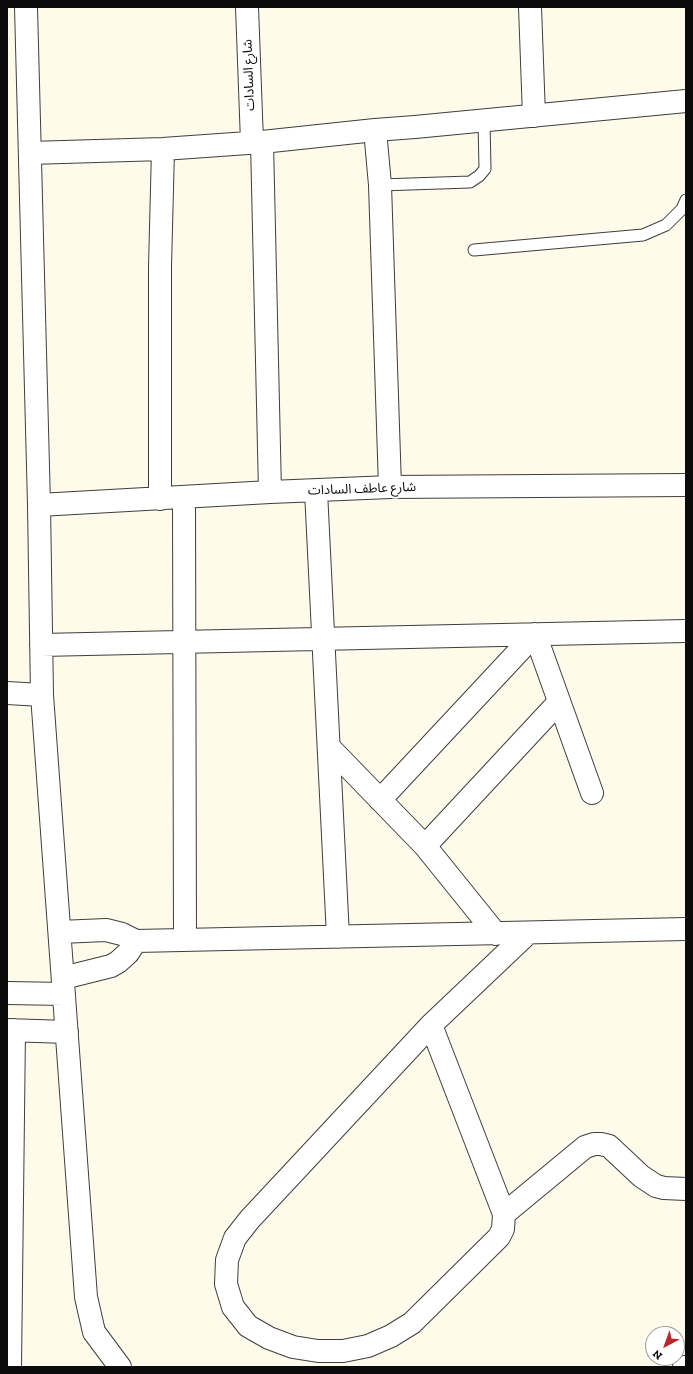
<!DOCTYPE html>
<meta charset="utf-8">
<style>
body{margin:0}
#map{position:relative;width:693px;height:1374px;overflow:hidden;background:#fffbea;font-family:"Zilla Slab",serif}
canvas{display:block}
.frame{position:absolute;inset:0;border:8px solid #0b0b0b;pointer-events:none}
.north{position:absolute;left:645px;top:1326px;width:40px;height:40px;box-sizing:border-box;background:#fff;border:1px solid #9d9d9d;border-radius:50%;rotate:221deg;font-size:11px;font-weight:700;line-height:16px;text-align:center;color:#0b0b0b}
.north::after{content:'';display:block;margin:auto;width:14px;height:18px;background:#b7272d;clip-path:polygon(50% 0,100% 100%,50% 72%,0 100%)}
</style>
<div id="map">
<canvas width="693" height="1374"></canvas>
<div class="frame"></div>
<div class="north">N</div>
</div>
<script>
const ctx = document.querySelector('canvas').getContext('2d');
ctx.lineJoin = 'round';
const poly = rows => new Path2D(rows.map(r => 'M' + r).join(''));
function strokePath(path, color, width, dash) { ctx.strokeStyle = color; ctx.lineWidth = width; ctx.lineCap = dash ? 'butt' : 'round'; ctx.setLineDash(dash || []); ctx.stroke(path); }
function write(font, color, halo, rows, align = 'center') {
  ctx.font = font + ' "Zilla Slab","Noto Sans Arabic",serif'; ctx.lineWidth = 4; ctx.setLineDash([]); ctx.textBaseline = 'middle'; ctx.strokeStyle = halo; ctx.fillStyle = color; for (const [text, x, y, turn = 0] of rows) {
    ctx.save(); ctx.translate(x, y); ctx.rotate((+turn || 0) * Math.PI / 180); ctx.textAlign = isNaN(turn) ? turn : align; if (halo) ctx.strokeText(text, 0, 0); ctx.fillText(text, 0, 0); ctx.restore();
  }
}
const lane = poly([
 [380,185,470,182,479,176,485,169,484,121],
 [474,250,643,235,666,225,682,209,686,200]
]);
const street = poly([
 [26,7,39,505,42,695,86,1297,94,1332,120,1367],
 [247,7,252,142],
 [530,7,534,116],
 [375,130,380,185,390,487],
 [262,142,270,492],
 [30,153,163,149,262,142,375,130,415,127,686,101],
 [316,491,338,937],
 [184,498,185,940],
 [160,499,160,267,163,149],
 [39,505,270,492,390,487,686,485],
 [41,645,686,631],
 [7,693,42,695],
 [329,747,425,846,496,934],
 [380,800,535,634,592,793],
 [425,846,559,702],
 [60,932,106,930,122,934,136,941,686,929],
 [63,978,111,966,118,962,128,953,136,941],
 [7,993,64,994],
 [431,1025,250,1219,235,1238,227,1260,226,1284,233,1307,248,1326,269,1338,293,1347,318,1351,343,1351,368,1346,391,1336,412,1323,499,1237,503,1229,504,1214,431,1025,528,933],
 [7,1030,67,1032],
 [504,1214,585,1147,594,1144,601,1144,609,1146,641,1176,656,1186,664,1188,686,1189],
 [10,1367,14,1030],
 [684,1367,686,1367]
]);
strokePath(lane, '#3e3e3e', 13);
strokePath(street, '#3e3e3e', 24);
strokePath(lane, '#fff', 11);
strokePath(street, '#fff', 22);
write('13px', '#0b0b0b', '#fff', [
 ["شارع السادات",249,75,-92],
 ["شارع عاطف السادات",362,489,-2]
]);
</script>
